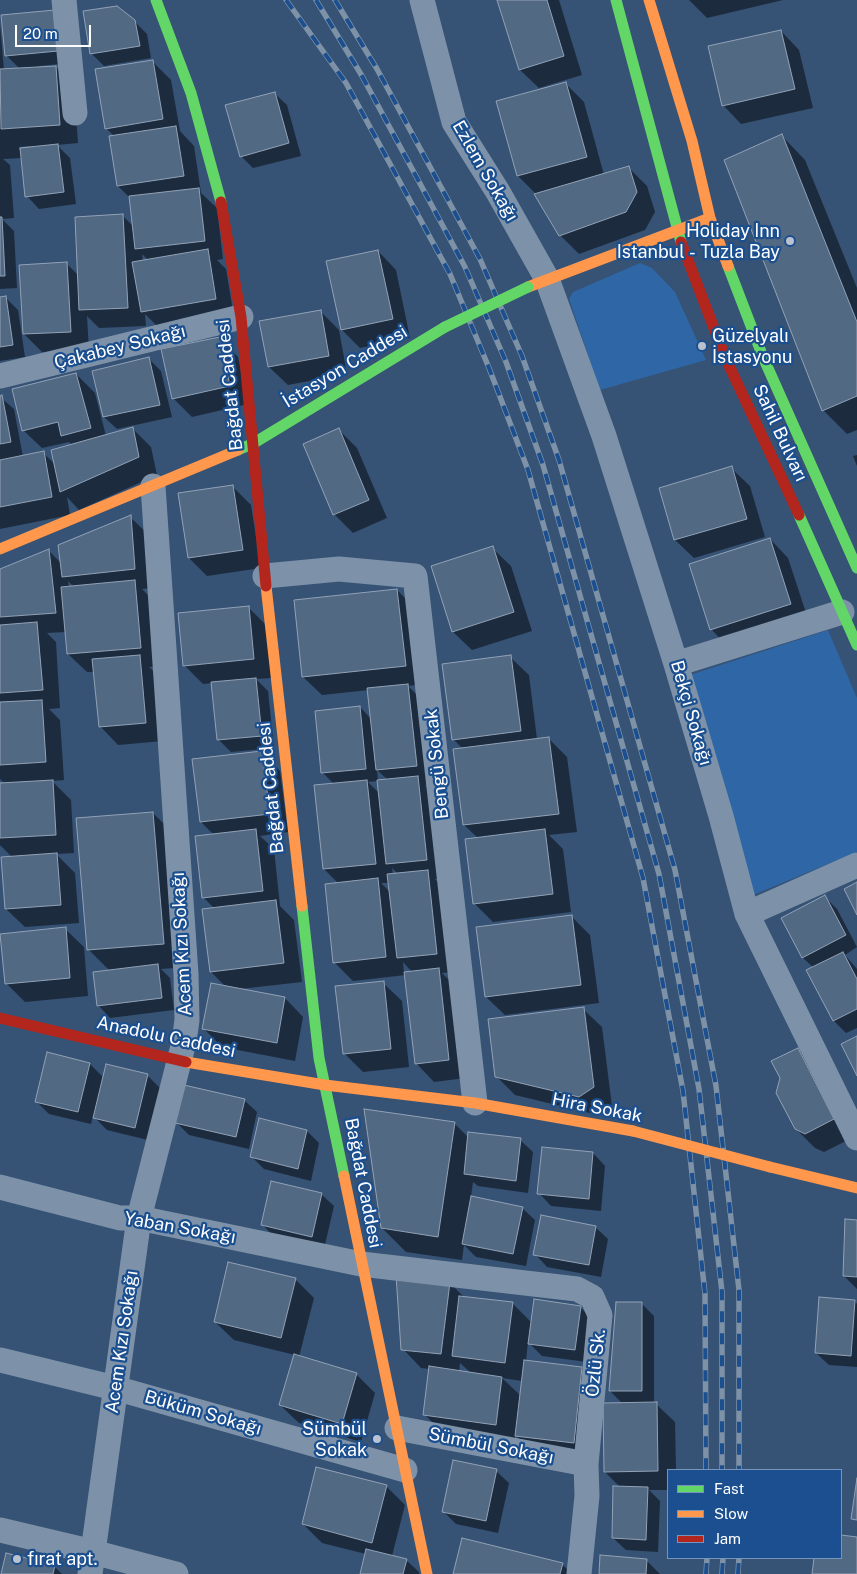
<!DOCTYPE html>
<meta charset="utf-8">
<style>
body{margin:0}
#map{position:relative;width:857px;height:1574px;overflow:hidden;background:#365274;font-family:"Public Sans",sans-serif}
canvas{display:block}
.legend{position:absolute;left:667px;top:1469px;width:175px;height:90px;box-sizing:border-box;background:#1b4f8f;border:1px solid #7695bc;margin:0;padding:6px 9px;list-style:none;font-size:15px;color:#fff}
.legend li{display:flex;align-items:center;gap:10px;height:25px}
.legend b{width:25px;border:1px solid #7695bc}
.scale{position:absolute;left:15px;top:25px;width:76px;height:22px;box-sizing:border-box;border:2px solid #fff;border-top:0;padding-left:6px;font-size:15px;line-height:18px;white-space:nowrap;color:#fff;-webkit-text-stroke:4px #1b4f8f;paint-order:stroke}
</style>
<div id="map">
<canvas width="857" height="1574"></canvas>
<ul class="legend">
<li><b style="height:6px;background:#63d668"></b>Fast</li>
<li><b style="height:6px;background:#ff974d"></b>Slow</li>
<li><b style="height:6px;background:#b3261e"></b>Jam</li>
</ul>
<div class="scale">20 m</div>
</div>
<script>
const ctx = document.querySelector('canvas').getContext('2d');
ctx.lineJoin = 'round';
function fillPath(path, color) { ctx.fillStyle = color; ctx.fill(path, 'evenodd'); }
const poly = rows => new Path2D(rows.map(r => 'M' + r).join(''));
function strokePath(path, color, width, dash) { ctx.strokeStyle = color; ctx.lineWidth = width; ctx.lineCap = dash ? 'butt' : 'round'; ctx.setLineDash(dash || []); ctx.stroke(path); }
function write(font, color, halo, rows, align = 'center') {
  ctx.font = font + ' "Public Sans",sans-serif'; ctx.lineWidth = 4.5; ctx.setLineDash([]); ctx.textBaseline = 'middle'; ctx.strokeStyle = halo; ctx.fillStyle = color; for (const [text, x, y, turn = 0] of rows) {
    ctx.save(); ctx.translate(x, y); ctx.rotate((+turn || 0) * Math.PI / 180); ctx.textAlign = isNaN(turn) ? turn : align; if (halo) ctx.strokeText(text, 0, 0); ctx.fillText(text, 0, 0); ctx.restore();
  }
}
fillPath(poly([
 [640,263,652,268,675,292,706,360,600,390,569,299,573,292],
 [828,630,857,698,857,852,753,895,690,675]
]), '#2f66a5');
fillPath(poly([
 [499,0,559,0,582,75,539,88,520,70],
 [689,0,783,0,707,18],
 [55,12,70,63,39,66,39,68,56,67,74,86,78,143,57,145,70,158,76,204,39,209,27,196,22,158,3,159,10,165,14,218,2,219,14,231,17,288,0,289,0,25,4,70,20,69,6,55],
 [30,146,30,148,19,150,19,147],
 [134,21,147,34,151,58,104,66,91,53],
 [781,31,799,50,813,108,741,124,723,105],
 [152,61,171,80,180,131,194,146,201,193,217,208,223,259,217,260,226,269,234,317,161,330,145,314,146,326,99,328,87,316,89,350,42,352,24,334,67,264,79,276,123,216,134,227,130,198,118,186,115,137,106,128],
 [142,254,149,261,143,262],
 [565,83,584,102,604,175,629,168,647,186,655,212,645,230,579,254,560,235,537,195,518,176,498,102],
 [274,93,287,105,301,156,253,168,241,156],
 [782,136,805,160,857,288,857,430,847,434,823,410],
 [378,251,396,270,410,338,360,348,342,330],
 [5,297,18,310,25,357,0,361,0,298],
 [320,311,339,330,347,374,288,385,269,367],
 [219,338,238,357,248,404,192,417,173,398],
 [149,359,161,371,172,417,117,429,104,417,93,371],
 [76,374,95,393,106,436,132,428,151,447,157,475,79,510,67,497,70,515,0,529,0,397,14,409,23,457,43,453,56,465,72,445,69,442,42,448,23,430],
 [339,430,357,448,387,518,353,533,334,514],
 [857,455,857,466,853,456],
 [731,468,750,486,765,537,694,558,675,540,660,489],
 [232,486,251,505,261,568,207,576,189,558],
 [130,517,149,535,153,588,142,589,153,600,159,666,149,667,158,675,163,741,118,745,100,726,95,672,87,672,68,654,66,632,47,633,56,642,60,708,49,709,60,720,64,780,52,781,71,800,74,853,56,854,75,873,79,923,25,927,6,909,13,858,0,845,0,784,5,784,0,779,0,570,48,550,61,563],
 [68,581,74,587,69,587],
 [770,539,788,558,809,622,729,648,711,629],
 [492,548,511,566,532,631,472,650,453,632,432,567],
 [397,590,415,608,424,684,408,686,426,704,434,784,425,785,436,796,445,878,435,879,446,890,455,972,442,973,457,988,466,1078,434,1082,416,1063,406,975,353,981,334,962,339,884,324,869,315,786,334,784,323,773,360,707,372,720,369,690,322,695,303,677],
 [377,770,388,780,380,794,368,782,378,781],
 [392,868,398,874,393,875],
 [381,883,389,883,391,893],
 [403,962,412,972,404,973],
 [248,607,267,626,272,678,256,679,268,691,274,748,231,752,219,740,213,683,203,684,184,665],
 [510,657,529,675,537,739,548,738,567,757,577,832,549,835,563,849,571,912,493,922,474,903,478,838,464,825,463,749,453,739],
 [262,752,280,771,288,832,260,836,274,849,280,906,294,920,302,982,240,989,285,998,303,1017,295,1061,222,1047,203,1028,226,987,211,972,215,909,203,897,214,835,201,822],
 [153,813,177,837,187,967,161,969,170,978,174,1010,110,1018,98,1005,110,971,88,949],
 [825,897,837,909,857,947,845,955,857,969,857,1028,846,1033,834,1021,808,971,814,968,803,958,783,919],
 [571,916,590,935,599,1003,505,1015,486,997],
 [65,929,84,947,88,996,25,1002,6,983],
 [383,983,402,1001,409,1067,363,1072,344,1053],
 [583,1009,602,1027,612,1106,598,1115,515,1095,497,1077],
 [797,1049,816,1068,852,1138,824,1152,815,1148,796,1129,781,1078],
 [90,1064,104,1078,147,1075,160,1088,148,1140,107,1130,93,1116,91,1124,49,1114,37,1102],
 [244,1100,257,1112,249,1149,189,1135,177,1123],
 [454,1123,469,1138,520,1140,533,1152,528,1193,478,1186,473,1182,471,1197,522,1208,535,1220,526,1266,476,1257,464,1245,462,1260,406,1252,382,1228],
 [307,1131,319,1143,311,1181,264,1169,252,1157],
 [593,1153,605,1166,601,1211,551,1206,539,1193],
 [321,1194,334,1206,324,1249,275,1238,263,1225],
 [857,1221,857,1289,844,1276],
 [595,1227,608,1239,601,1277,547,1267,535,1254],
 [295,1279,314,1298,299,1357,356,1374,375,1393,361,1442,299,1423,280,1405,295,1355,234,1340,215,1322],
 [450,1283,464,1297,513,1304,532,1323,580,1307,593,1320,587,1362,542,1356,528,1342,526,1361,582,1368,600,1387,592,1461,534,1454,515,1435,514,1443,443,1433,424,1414,430,1369,421,1368,403,1349],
 [460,1363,471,1373,459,1372],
 [502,1378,522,1381,521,1396],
 [855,1301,857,1304,857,1367,829,1365,816,1353],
 [641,1303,654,1316,654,1404,656,1404,675,1422,676,1470,668,1470,668,1490,649,1490,660,1501,658,1552,626,1550,613,1538,621,1488,605,1472,623,1404,610,1391],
 [496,1471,509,1483,498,1533,456,1524,443,1511],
 [386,1486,405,1505,392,1556,406,1560,419,1572,419,1574,361,1574,366,1554,322,1543,303,1524],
 [646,1560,660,1574,600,1574],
 [562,1564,572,1574,454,1574],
 [54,1566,62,1574,2,1574]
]), '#0007');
const building = poly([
 [497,0,547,0,564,56,519,70,497,0],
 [117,6,135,20,140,46,90,54,83,11,117,6],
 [55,10,58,51,5,56,1,15,55,10],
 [781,30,795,89,722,106,708,46,781,30],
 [153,60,163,119,105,129,95,69,153,60],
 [56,66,60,125,1,129,0,69,56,66],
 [566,82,587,157,517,176,496,101,566,82],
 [275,92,289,143,240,157,225,105,275,92],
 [176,126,184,176,117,186,109,136,176,126],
 [782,134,857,322,857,396,822,411,724,160,782,134],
 [58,144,64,192,25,197,20,148,58,144],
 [629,166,637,192,626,212,559,236,534,194,629,166],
 [199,188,205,241,135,249,129,196,199,188],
 [123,214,128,308,79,310,75,217,123,214],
 [0,217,2,217,5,276,0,276,0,217],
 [208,249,216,299,141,312,132,262,208,249],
 [378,250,393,319,341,330,326,261,378,250],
 [67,262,71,332,23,334,19,265,67,262],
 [6,296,13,345,0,347,0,297,6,296],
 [321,310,329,356,268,367,259,321,321,310],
 [220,337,230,386,172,399,161,349,220,337],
 [149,357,160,405,103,417,92,371,149,357],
 [76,373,91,428,61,436,58,422,22,431,12,389,76,373],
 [2,395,11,442,0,444,0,396,2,395],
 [133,427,139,457,60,492,51,450,133,427],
 [339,428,369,500,333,515,303,444,339,428],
 [44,451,52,497,0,507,0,460,44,451],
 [732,466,747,519,674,540,659,488,732,466],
 [233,485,243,550,188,558,178,493,233,485],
 [131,515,135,569,62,577,58,545,131,515],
 [770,538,791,604,710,630,689,564,770,538],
 [493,546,514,612,452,632,431,566,493,546],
 [49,549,56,613,0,617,0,569,49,549],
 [135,580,141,648,67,654,61,587,135,580],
 [397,589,406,666,302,677,294,600,397,589],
 [249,606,254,659,183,666,178,613,249,606],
 [37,622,43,690,0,693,0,625,37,622],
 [140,655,146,723,99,727,92,659,140,655],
 [511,655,521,731,452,740,442,664,511,655],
 [256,678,262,736,217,740,211,682,256,678],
 [408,684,417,766,376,770,367,688,408,684],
 [42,700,46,762,0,765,0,702,42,700],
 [360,706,366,769,321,773,315,711,360,706],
 [549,737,559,814,463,825,453,749,549,737],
 [262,751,270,814,200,822,192,759,262,751],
 [418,776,427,860,386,864,377,780,418,776],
 [53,780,56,835,0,838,0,783,53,780],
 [367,780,376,864,323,869,314,785,367,780],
 [153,812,164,944,87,950,76,818,153,812],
 [256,829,263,891,202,898,195,836,256,829],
 [545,829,553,894,473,904,465,839,545,829],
 [57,853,61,905,5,909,1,857,57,853],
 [428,870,437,954,397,958,387,874,428,870],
 [378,878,386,957,333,963,325,884,378,878],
 [857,882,857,915,844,889,857,882],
 [825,895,846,935,802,958,781,918,825,895],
 [276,900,284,963,210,972,202,909,276,900],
 [572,915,581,985,485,997,476,927,572,915],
 [66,927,70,978,5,984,0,934,66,927],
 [843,952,857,979,857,1009,833,1021,806,970,843,952],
 [158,964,162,998,97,1006,93,972,158,964],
 [439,968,449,1060,415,1064,404,972,439,968],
 [384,981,391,1049,343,1054,335,986,384,981],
 [211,983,285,997,277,1043,202,1029,211,983],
 [584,1007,594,1087,579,1097,495,1077,488,1019,584,1007],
 [857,1036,857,1076,841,1044,857,1036],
 [798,1048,834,1119,805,1134,795,1129,776,1093,780,1078,771,1061,798,1048],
 [47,1052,90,1063,78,1112,35,1102,47,1052],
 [106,1064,148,1074,135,1128,93,1118,106,1064],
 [184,1085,245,1099,236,1137,175,1123,184,1085],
 [364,1109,455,1122,438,1237,381,1228,364,1109],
 [259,1118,307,1130,298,1169,250,1157,259,1118],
 [468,1132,521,1138,516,1181,464,1174,468,1132],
 [542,1147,593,1152,589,1199,537,1194,542,1147],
 [271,1181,322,1193,312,1237,261,1225,271,1181],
 [471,1196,523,1207,513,1254,462,1244,471,1196],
 [541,1215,596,1226,589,1265,533,1255,541,1215],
 [845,1219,857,1220,857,1277,843,1276,845,1219],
 [228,1262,296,1278,281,1338,214,1322,228,1262],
 [396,1275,450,1282,441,1354,401,1350,396,1275],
 [459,1296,513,1302,505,1363,452,1356,459,1296],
 [819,1297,855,1300,851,1356,815,1353,819,1297],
 [534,1299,581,1306,575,1350,528,1344,534,1299],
 [616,1302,642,1302,642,1391,609,1391,616,1302],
 [294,1354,357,1373,342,1424,279,1405,294,1354],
 [524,1360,582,1367,574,1443,515,1436,524,1360],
 [429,1366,502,1377,496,1425,423,1415,429,1366],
 [657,1402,658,1471,604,1472,603,1403,657,1402],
 [453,1460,497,1469,486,1521,442,1512,453,1460],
 [316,1467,387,1485,372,1543,302,1524,316,1467],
 [857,1478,857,1520,851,1519,857,1478],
 [613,1486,648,1487,646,1540,612,1538,613,1486],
 [841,1535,857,1537,857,1574,812,1574,814,1558,841,1558,841,1535],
 [462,1538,563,1563,560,1574,453,1574,462,1538],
 [366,1549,407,1559,403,1574,360,1574,366,1549],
 [6,1553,55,1565,53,1574,1,1574,6,1553],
 [600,1555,647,1559,646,1574,599,1574,600,1555]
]);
fillPath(building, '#526984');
strokePath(building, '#92a2b6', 1);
strokePath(poly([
 [64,0,75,113],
 [422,0,454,122,498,192,547,279,604,436,676,664,721,816,747,914,857,1138],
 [0,376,241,317],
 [265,576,339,569,415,576,475,1103],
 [676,664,842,612],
 [747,914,857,865],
 [0,1187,120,1218,139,1218,361,1264,577,1289,592,1297,600,1315,586,1464,587,1496,579,1574],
 [0,1360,115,1388,405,1470],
 [397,1428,586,1464],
 [0,1530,93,1552,176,1574],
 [90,1574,139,1218,184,1042,187,1020,186,974,153,486]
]), '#7d92a8', 25);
strokePath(poly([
 [156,0,191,93,221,202],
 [616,0,681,242],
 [728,266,763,357,857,568],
 [238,450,254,443,445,327],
 [799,515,857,645],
 [302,906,319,1058,344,1176]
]), '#63d668', 11);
strokePath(poly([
 [649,0,692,141,710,218,728,266],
 [528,287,710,218],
 [0,549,238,450],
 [266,586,302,906],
 [186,1062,325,1085,475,1103,633,1131],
 [770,1167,857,1188],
 [344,1176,427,1574]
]), '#ff974d', 11);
strokePath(poly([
 [221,202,241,317,266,586],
 [681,242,725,357,799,515],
 [0,1018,186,1062]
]), '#b3261e', 11);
const rail = poly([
 [286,0,346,83,450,274,489,368,528,470,643,878,683,1091,705,1294,706,1470],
 [316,0,362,76,465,267,506,362,543,465,659,874,699,1089,722,1292,722,1470],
 [335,0,377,69,480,259,522,356,559,460,675,870,716,1086,739,1290,739,1470],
 [706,1574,707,1558],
 [722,1574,723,1558],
 [738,1574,739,1558]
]);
strokePath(rail, '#7e92a7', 5.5);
strokePath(rail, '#1b4f8f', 4, [11]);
strokePath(poly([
 [445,327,528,287]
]), '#63d668', 11);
strokePath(poly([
 [633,1131,770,1167]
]), '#ff974d', 11);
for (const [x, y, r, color] of [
 [790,241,5,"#b9c2ce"],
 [702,346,5,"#b9c2ce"],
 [377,1439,5,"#b9c2ce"],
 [17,1559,5,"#b9c2ce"]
]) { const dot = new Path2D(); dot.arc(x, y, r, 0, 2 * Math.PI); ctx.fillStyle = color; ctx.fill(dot); strokePath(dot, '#1b4f8f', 2); }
write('18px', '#fff', '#1b4f8f', [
 ["Ezlem Sokağı",485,171,60],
 ["Çakabey Sokağı",120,347,-14],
 ["İstasyon Caddesi",345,367,-31],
 ["Bağdat Caddesi",230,385,-96],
 ["Sahil Bulvarı",780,433,65],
 ["Bekçi Sokağı",691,713,74],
 ["Bengü Sokak",437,764,-96],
 ["Bağdat Caddesi",271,788,-96],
 ["Acem Kızı Sokağı",182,944,-93],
 ["Anadolu Caddesi",166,1037,12],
 ["Hira Sokak",597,1108,11],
 ["Bağdat Caddesi",363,1183,79],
 ["Yaban Sokağı",180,1228,10],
 ["Acem Kızı Sokağı",122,1342,-82],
 ["Özlü Sk.",596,1363,-84],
 ["Büküm Sokağı",203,1413,16],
 ["Sümbül Sokağı",491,1446,11]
]);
write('18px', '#fff', '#1b4f8f', [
 ["Holiday Inn",780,231],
 ["Istanbul - Tuzla Bay",780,252],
 ["Güzelyalı",712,336,"left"],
 ["İstasyonu",712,357,"left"],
 ["Sümbül",367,1429],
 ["Sokak",367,1450],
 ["fırat apt.",27,1559,"left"]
], 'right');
</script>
